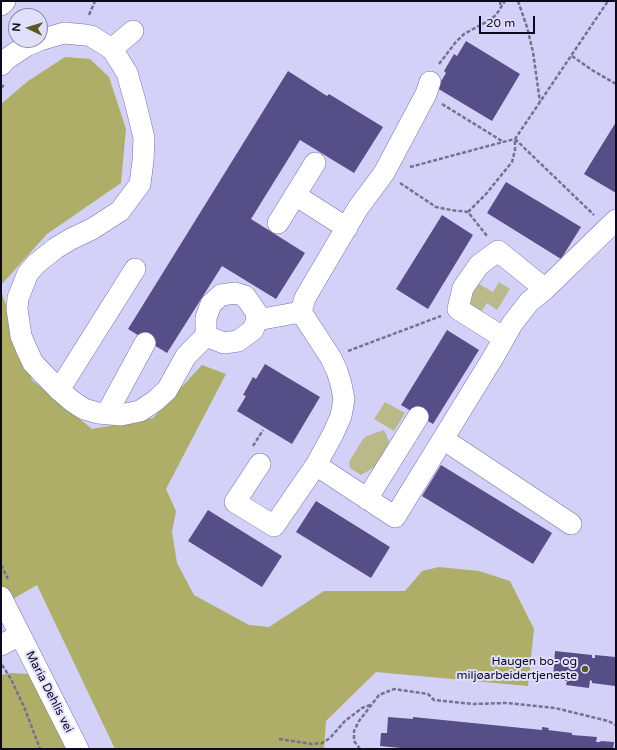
<!DOCTYPE html>
<meta charset="utf-8">
<style>
body{margin:0}
#map{position:relative;width:617px;height:750px;overflow:hidden;background:#d3d1f8;font-family:"Varela Round",sans-serif}
canvas{display:block}
.frame{position:absolute;inset:0;border:2px solid #0d0a20;pointer-events:none}
.north{position:absolute;left:8px;top:8px;width:40px;height:40px;box-sizing:border-box;background:#e1e0fa;border:1px solid #8c8aa3;border-radius:50%;rotate:274deg;font-size:11px;font-weight:700;line-height:16px;text-align:center;color:#0d0a20}
.north::after{content:'';display:block;margin:auto;width:14px;height:18px;background:#5a5926;clip-path:polygon(50% 0,100% 100%,50% 72%,0 100%)}
.scale{position:absolute;left:479px;top:16px;width:56px;height:18px;box-sizing:border-box;border:2px solid #0d0a20;border-top:0;padding-left:5px;font-size:12px;line-height:14px;white-space:nowrap;color:#0d0a20;-webkit-text-stroke:3px #e1e0fa;paint-order:stroke}
</style>
<div id="map">
<canvas width="617" height="750"></canvas>
<div class="frame"></div>
<div class="north">N</div>
<div class="scale">20 m</div>
</div>
<script>
const ctx = document.querySelector('canvas').getContext('2d');
ctx.lineJoin = 'round';
function fillPath(path, color) { ctx.fillStyle = color; ctx.fill(path, 'evenodd'); }
const poly = rows => new Path2D(rows.map(r => 'M' + r).join(''));
function strokePath(path, color, width, dash) { ctx.strokeStyle = color; ctx.lineWidth = width; ctx.lineCap = dash ? 'butt' : 'round'; ctx.setLineDash(dash || []); ctx.stroke(path); }
function write(font, color, halo, rows, align = 'center') {
  ctx.font = font + ' "Varela Round",sans-serif'; ctx.lineWidth = 4; ctx.setLineDash([]); ctx.textBaseline = 'middle'; ctx.strokeStyle = halo; ctx.fillStyle = color; for (const [text, x, y, turn = 0] of rows) {
    ctx.save(); ctx.translate(x, y); ctx.rotate((+turn || 0) * Math.PI / 180); ctx.textAlign = isNaN(turn) ? turn : align; if (halo) ctx.strokeText(text, 0, 0); ctx.fillText(text, 0, 0); ctx.restore();
  }
}
fillPath(poly([
 [499,282,510,289,497,310,487,303,481,312,470,305,469,299,479,284,493,292],
 [385,402,405,413,394,431,374,419],
 [384,430,391,446,378,465,361,475,350,468,349,462,363,439,367,436]
]), '#b9b98a');
fillPath(poly([
 [65,57,90,59,109,77,126,129,121,183,47,234,1,285,1,104,28,81],
 [1,291,32,380,92,429,153,418,202,365,226,374,166,489,176,511,172,532,177,563,194,595,249,625,269,627,324,591,405,591,422,571,439,567,479,571,510,581,534,629,528,686,376,672,326,721,324,749,115,749,37,585,1,606],
 [11,673,29,674,66,749,1,749,1,675]
]), '#aeae68');
fillPath(poly([
 [466,41,520,74,492,121,437,88,446,73,444,71,454,54,457,56],
 [288,71,327,96,329,94,383,127,354,173,300,140,251,219,305,253,276,299,222,266,167,353,128,329],
 [616,122,616,193,584,174],
 [506,182,581,227,561,259,487,213],
 [442,215,473,235,428,309,396,289],
 [447,330,479,350,433,424,401,405],
 [265,364,320,397,292,444,237,411,246,396,243,395,253,377,256,379],
 [441,465,552,533,533,564,422,496],
 [316,501,390,547,371,578,296,532],
 [208,510,282,556,262,587,188,541],
 [555,651,592,655,592,658,595,658,595,655,616,657,615,686,592,683,592,681,590,680,589,688,566,685,567,681,553,680],
 [388,717,413,719,413,717,542,730,542,727,549,728,548,730,572,733,572,735,597,737,596,742,600,742,601,741,614,742,613,749,411,749,380,746,381,733,387,733]
]), '#554e87');
const minor = poly([
 [1,5,5,1],
 [40,40,64,33,85,35,91,36,112,49,127,73,135,101,144,138,143,161,140,184,120,211,92,229,71,239,56,248,36,264,28,273,18,298,17,309,21,336,26,348,33,363,59,390,72,401,84,409,98,413,121,415,140,411,155,401,167,390,186,356,206,336],
 [112,49,133,31],
 [1,65,5,60,26,46,40,40],
 [295,195,347,228],
 [278,223,315,163],
 [235,293,245,296,256,312,257,320,253,330,238,341,224,343,206,336,206,318,211,304,221,295,235,293],
 [257,320,301,312],
 [504,338,458,309,463,288,479,265,498,251,545,289],
 [59,390,135,269],
 [107,413,145,343],
 [443,439,571,524],
 [260,464,235,502,274,526,316,465,333,434,341,416,344,399,341,384,337,371,331,358,301,312,305,298,358,208,384,173,426,94,430,82],
 [316,465,395,517,494,356,512,324,529,302,545,289,616,220],
 [367,499,418,417],
 [1,597,78,749],
 [1,645,20,635]
]);
strokePath(minor, '#7670aa', 22);
strokePath(poly([
 [500,1,501,8],
 [518,1,527,27,533,52,540,102],
 [89,15,95,1],
 [572,56,592,70,616,84],
 [439,64,455,43,464,34,488,21,496,15,505,1],
 [1,88,5,84],
 [442,104,502,141],
 [515,139,594,215],
 [410,167,503,142,515,139,608,1],
 [400,183,436,207,451,210,468,212,487,236],
 [468,212,486,194,512,162,515,150,515,140],
 [348,351,441,316],
 [253,446,263,430],
 [1,565,8,579],
 [2,665,11,679,25,709,40,749],
 [279,739,312,744,322,743,330,738,345,721,362,708,370,705],
 [360,749,354,741,354,731,359,721,379,695,394,689,428,694,434,700,473,704,507,703,555,708,608,721,616,725]
]), '#757291', 2.5, [4, 2]);
strokePath(minor, '#fff', 21);
for (const [x, y, r, color] of [
 [585,669,4,"#5a5926"]
]) { const dot = new Path2D(); dot.arc(x, y, r, 0, 2 * Math.PI); ctx.fillStyle = color; ctx.fill(dot); strokePath(dot, '#e1e0fa', 1.5); }
write('12px', '#0d0a20', '#e1e0fa', [
 ["Haugen bo- og",577,662],
 ["miljøarbeidertjeneste",577,676]
], 'right');
write('12px', '#0d0a20', '#e1e0fa', [
 ["Maria Dehlis vei",49,692,63]
]);
</script>
